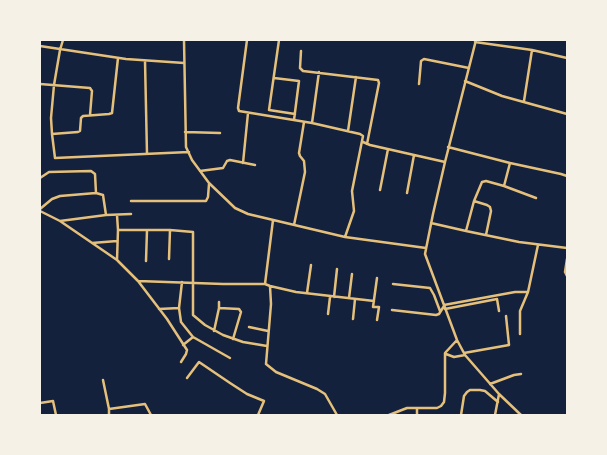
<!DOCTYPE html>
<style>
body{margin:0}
#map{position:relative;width:607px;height:455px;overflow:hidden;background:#14213d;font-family:"PT Sans",sans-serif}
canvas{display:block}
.frame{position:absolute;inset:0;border:41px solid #f6f1e7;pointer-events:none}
</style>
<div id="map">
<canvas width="607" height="455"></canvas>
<div class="frame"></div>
</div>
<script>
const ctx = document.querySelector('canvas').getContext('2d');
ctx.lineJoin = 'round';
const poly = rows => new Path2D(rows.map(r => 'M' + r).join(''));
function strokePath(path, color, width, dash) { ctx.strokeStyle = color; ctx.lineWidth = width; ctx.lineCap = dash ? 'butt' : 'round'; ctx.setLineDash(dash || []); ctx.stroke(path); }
strokePath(poly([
 [63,40,60,50,54,85,51,118,52,134,55,158,189,152],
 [184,40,186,147,192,160,209,183,235,208,248,214,345,237,426,248],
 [247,40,238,108,239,111,312,123,360,134,363,136,352,191,354,211,345,237],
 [279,40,269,110,295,114],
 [476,40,445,162,433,214,425,254,457,340,465,355,499,394,521,415],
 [475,42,532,50,567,58],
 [40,46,126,59,184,63],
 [301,51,300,68,303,71,378,80,379,83,367,144],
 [145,61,147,154],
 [274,78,299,81,294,120],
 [465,81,502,96,567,114],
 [40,84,90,88,92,91,90,115],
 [419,84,421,61,424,59,469,68],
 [524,101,532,50],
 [312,123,319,72],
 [348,131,356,77],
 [185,132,220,133],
 [52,134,78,132,80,131,81,118,83,116,109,114,112,113,118,58],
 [363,142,370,145,445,162],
 [448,147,510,163,561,174,567,176],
 [243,163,248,113],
 [200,171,223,168,227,161,230,160,255,165],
 [40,178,49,172,91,171,95,174,96,193],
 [504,186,510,163],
 [380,190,388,149],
 [407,193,414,155],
 [131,201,206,201,208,197,209,184],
 [474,201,487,205,490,207,491,211,486,235],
 [40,209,52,199,60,196,96,193,103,195,106,215],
 [40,211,60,221,117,260,138,281,167,319,187,350,186,354,181,362],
 [60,221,106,215,131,214],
 [431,223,466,231,519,242,567,248],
 [294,225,305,172,304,161,300,156,299,153,304,122],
 [118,230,170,230,193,232,193,315,205,325,223,335,243,342,267,346],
 [466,231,474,201,482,182,486,181,504,186,536,198],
 [92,243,117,241],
 [169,259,170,230],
 [567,259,565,272,567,276],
 [117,260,118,230,117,215],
 [146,261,147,230],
 [377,278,373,307,379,307,377,320],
 [138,281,223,284,265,284,270,286,296,292,374,301],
 [182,282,179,308,181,322,193,337,230,358],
 [265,284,273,220],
 [393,284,430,288,434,295,440,311],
 [270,286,271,304,266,364,276,372,317,389,325,394,337,415],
 [307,293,311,265],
 [334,297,337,269],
 [349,298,352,274],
 [444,305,515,292,528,292,538,245],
 [219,308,219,302],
 [159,309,179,308],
 [445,309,497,299,499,311],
 [392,310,436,315,439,314,444,306],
 [328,314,330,297],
 [353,319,355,299],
 [249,327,268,331],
 [214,331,219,308,239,309,241,312,233,339],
 [520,334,520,311,528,292],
 [183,345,193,337],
 [464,353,509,345,506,316],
 [446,354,454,357,465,355],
 [187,378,199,362,230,383,247,394,264,401,258,415],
 [103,380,109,409],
 [490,384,514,375,521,374],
 [40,403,53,401,56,415],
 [417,409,417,415],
 [109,415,109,409,145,404,151,415],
 [389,415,407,408,437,408,441,406,444,402,445,393,445,353,457,340],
 [461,415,464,396,467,392,470,390,480,390,485,391,498,402],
 [495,415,499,394]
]), '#e5c07b', 2.5);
</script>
